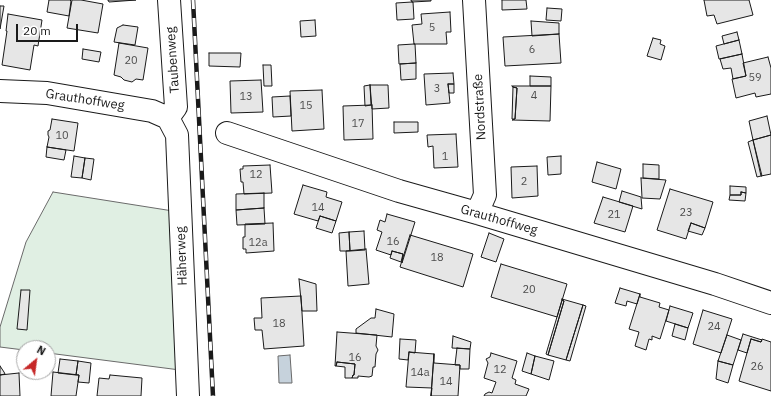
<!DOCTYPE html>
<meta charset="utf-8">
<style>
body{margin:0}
#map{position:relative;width:771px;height:396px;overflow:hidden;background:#fff;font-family:"IBM Plex Sans",sans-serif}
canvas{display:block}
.north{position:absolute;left:16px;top:340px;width:40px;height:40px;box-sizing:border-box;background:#fff;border:1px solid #a3a3a3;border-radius:50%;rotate:29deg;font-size:11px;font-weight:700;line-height:16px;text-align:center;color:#1a1a1a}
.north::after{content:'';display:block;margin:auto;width:14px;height:18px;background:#c62828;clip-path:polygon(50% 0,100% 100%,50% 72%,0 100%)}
.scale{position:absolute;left:16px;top:24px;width:62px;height:18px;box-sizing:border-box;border:2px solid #1a1a1a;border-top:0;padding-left:5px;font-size:12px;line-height:14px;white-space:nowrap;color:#1a1a1a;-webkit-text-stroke:3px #fff;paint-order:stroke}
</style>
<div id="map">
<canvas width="771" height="396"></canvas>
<div class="north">N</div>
<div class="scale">20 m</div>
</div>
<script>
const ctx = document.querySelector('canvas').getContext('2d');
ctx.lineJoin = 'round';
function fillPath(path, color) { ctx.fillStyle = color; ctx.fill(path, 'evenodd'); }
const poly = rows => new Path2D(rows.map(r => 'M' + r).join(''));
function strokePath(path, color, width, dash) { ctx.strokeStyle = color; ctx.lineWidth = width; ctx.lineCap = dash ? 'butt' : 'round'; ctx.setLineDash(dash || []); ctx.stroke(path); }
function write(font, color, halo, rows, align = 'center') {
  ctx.font = font + ' "IBM Plex Sans",sans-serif'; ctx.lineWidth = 3; ctx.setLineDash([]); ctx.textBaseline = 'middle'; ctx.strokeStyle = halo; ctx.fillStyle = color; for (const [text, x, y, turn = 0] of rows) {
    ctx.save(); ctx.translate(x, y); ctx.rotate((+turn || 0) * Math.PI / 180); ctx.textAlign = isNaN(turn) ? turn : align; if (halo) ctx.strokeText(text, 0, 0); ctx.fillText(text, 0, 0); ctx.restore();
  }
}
const green = poly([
 [53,192,173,211,180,370,48,353,48,348,24,348,24,350,0,347,0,327,26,242,53,192]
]);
fillPath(green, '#e0efe3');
strokePath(green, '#6a6a6a', 1);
const water = poly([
 [290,355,292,383,279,383,278,356,290,355]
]);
fillPath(water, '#c6d2dc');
strokePath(water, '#6a6a6a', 1);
const building = poly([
 [49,0,70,0,71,1,69,16,47,12,49,0],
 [72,0,81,0,103,4,98,33,67,28,72,0],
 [108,0,136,0,109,2,108,0],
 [411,0,431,0,431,1,412,2,411,0],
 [502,0,526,0,527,9,502,10,502,0],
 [704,0,749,0,753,15,717,24,714,15,707,16,704,0],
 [412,2,413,2,414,19,397,20,396,3,412,2],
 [0,6,4,6,0,29,0,6],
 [547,8,562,9,561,21,546,20,547,8],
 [450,12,451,32,446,32,447,44,414,44,412,25,422,24,421,14,450,12],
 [8,14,42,20,38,46,34,45,30,70,2,65,7,31,6,31,8,14],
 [315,20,316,36,301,37,300,21,315,20],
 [531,21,559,23,559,34,532,36,531,21],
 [123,25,138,27,135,45,114,42,117,28,123,25],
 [737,32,739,40,724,44,722,36,737,32],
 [559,34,561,63,505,66,503,37,559,34],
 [653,38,661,40,660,44,665,46,661,60,647,56,653,38],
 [739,40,742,54,719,59,716,46,739,40],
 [119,43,148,48,143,80,136,79,132,82,124,80,121,77,114,75,119,43],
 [414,44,415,44,416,63,399,64,398,45,414,44],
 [83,49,101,52,99,62,82,59,83,49],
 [209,53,241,53,240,67,209,66,209,53],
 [742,54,746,76,733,79,731,68,723,69,720,59,742,54],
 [768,57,771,68,771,94,756,97,755,93,736,98,732,79,746,76,743,63,768,57],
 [416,63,416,79,401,80,400,64,416,63],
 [263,65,271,65,272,86,264,86,263,65],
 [453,73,454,84,448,84,450,103,426,105,424,74,453,73],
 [530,76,551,77,551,86,530,86,530,76],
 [261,80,263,112,231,113,230,81,261,80],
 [448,84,454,84,454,93,449,93,448,84],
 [370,85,388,85,389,108,372,109,370,85],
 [370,85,371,105,365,106,364,86,370,85],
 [512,86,551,86,550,121,512,120,515,119,517,88,513,87,512,86],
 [513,87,517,88,515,119,512,119,513,87],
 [322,90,324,129,292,131,290,91,322,90],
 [290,96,291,116,273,117,272,97,290,96],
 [372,105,373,139,344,140,343,106,372,105],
 [767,116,771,135,753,140,749,121,767,116],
 [52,119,78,123,74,151,47,147,49,137,48,135,48,131,50,130,52,119],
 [394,122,418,122,418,132,394,133,394,122],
 [456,134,458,167,434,168,433,146,428,147,427,135,456,134],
 [771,135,771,174,761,176,753,140,771,135],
 [753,140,762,176,761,176,757,177,748,142,753,140],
 [47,147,66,150,64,160,46,157,47,147],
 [74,156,85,158,82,178,71,177,74,156],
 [561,156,561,174,548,175,547,157,561,156],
 [85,158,94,159,91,180,82,178,85,158],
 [597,162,621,169,616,189,592,182,597,162],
 [643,164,659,165,659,179,643,178,643,164],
 [270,165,272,193,244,194,243,182,241,182,240,169,243,169,243,166,270,165],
 [537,166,538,196,512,198,511,167,537,166],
 [641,178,666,180,660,199,642,198,641,178],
 [303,185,327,192,326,197,342,202,336,221,320,216,318,221,294,214,303,185],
 [730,186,746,187,746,193,741,192,741,195,730,195,730,186],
 [670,189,713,202,705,228,691,223,686,239,657,230,670,189],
 [622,191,641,197,642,209,619,202,622,191],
 [741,192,746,193,745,201,729,200,730,195,741,195,741,192],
 [264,193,264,208,236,210,236,194,264,193],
 [603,197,633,206,625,232,594,223,603,197],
 [264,208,265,224,237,225,236,210,264,208],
 [387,214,415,222,402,263,403,254,392,251,391,255,376,250,382,232,377,230,380,220,385,222,387,214],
 [320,216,336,221,332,233,316,228,320,216],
 [273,223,274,251,246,253,246,249,243,249,243,237,245,237,245,224,273,223],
 [691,223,705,228,702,235,688,231,691,223],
 [364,231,365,250,350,251,349,232,364,231],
 [349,232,350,251,340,251,339,233,349,232],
 [489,233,504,239,496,262,481,257,489,233],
 [410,235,473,254,463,287,400,267,410,235],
 [366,249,369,284,348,286,346,251,366,249],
 [392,251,403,254,401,262,390,258,392,251],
 [501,264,567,284,557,317,491,297,501,264],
 [299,279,316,284,317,311,302,311,299,279],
 [620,288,640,294,637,304,627,301,626,306,615,303,620,288],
 [21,290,30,290,27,330,17,329,21,290],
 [640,294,640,297,660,303,659,307,669,310,660,339,652,336,652,340,649,339,646,350,635,346,639,332,629,329,640,294],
 [301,296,304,346,264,349,262,330,255,330,254,318,262,318,261,298,301,296],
 [562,299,583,305,566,360,548,355,564,301,562,300,562,299],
 [562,300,564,301,548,355,546,354,562,300],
 [583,305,586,306,570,361,566,360,583,305],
 [670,306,693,313,688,328,666,321,670,306],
 [376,309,394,314,392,337,356,333,356,329,371,318,375,318,376,309],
 [703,310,732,319,721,353,693,344,703,310],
 [675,324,688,328,685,340,672,336,675,324],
 [337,332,377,335,376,346,378,350,376,354,375,367,373,367,372,376,369,377,358,376,358,378,352,378,353,375,354,375,355,364,337,362,336,366,335,366,337,332],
 [743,334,762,340,761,342,751,339,747,353,738,350,743,334],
 [727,335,741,340,733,365,718,361,727,335],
 [453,336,471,342,470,349,452,348,453,336],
 [400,339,416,340,415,353,409,352,408,360,399,359,400,339],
 [751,339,761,342,762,339,771,342,771,391,739,381,751,339],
 [457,348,470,349,469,369,460,369,460,365,455,365,457,348],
 [409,352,434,354,431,396,432,388,406,387,409,352],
 [491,353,517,361,512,378,516,380,515,384,529,389,526,396,484,396,485,394,489,392,492,393,496,382,484,378,488,363,486,359,490,357,491,353],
 [527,353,535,356,531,374,522,371,527,353],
 [434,354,434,363,460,365,458,396,431,396,434,354],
 [535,356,554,361,549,380,531,374,535,356],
 [60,359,78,361,76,375,58,373,60,359],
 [78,361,91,363,89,383,78,382,79,375,76,375,78,361],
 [718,361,733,365,728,383,716,379,718,361],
 [337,362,355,364,354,375,353,375,352,378,345,378,345,367,336,366,337,362],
 [0,366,4,372,5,374,0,375,0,366],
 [53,372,79,375,76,396,51,396,53,372],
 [19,373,20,396,0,396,0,375,19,373],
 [110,375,142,378,141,396,97,396,99,378,109,379,110,375]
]);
fillPath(building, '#e6e6e6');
strokePath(building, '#1a1a1a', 1);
const minor = poly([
 [474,0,485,195,477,213],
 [0,91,47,93,152,111,168,118],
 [168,118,177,135,188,396],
 [168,118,176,107,169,0],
 [227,133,399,191,477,213,715,284,771,303]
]);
strokePath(minor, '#1a1a1a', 24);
strokePath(minor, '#fff', 22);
const rail = poly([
 [193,0,213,396]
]);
strokePath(rail, '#1a1a1a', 4.5);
strokePath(rail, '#fff', 3, [9]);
write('11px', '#4d4d4d', null, [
 ["5",432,28],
 ["6",532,50],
 ["20",131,61],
 ["59",755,78],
 ["3",437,89],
 ["4",534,96],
 ["13",246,97],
 ["15",306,106],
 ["17",358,124],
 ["10",62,136],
 ["1",445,157],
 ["12",256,175],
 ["2",524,182],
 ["14",318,208],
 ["23",686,213],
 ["21",614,215],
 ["16",393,242],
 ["12a",258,243],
 ["18",437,258],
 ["20",529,290],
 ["18",279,324],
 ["24",714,327],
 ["16",355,358],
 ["26",757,367],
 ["12",500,370],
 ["14a",420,373],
 ["14",446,382]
]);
write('13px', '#1a1a1a', '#fff', [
 ["Taubenweg",173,60,-94],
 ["Grauthoffweg",85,100,9],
 ["Nordstraße",480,107,-93],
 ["Grauthoffweg",499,220,16],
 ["Häherweg",182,256,-92]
]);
</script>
